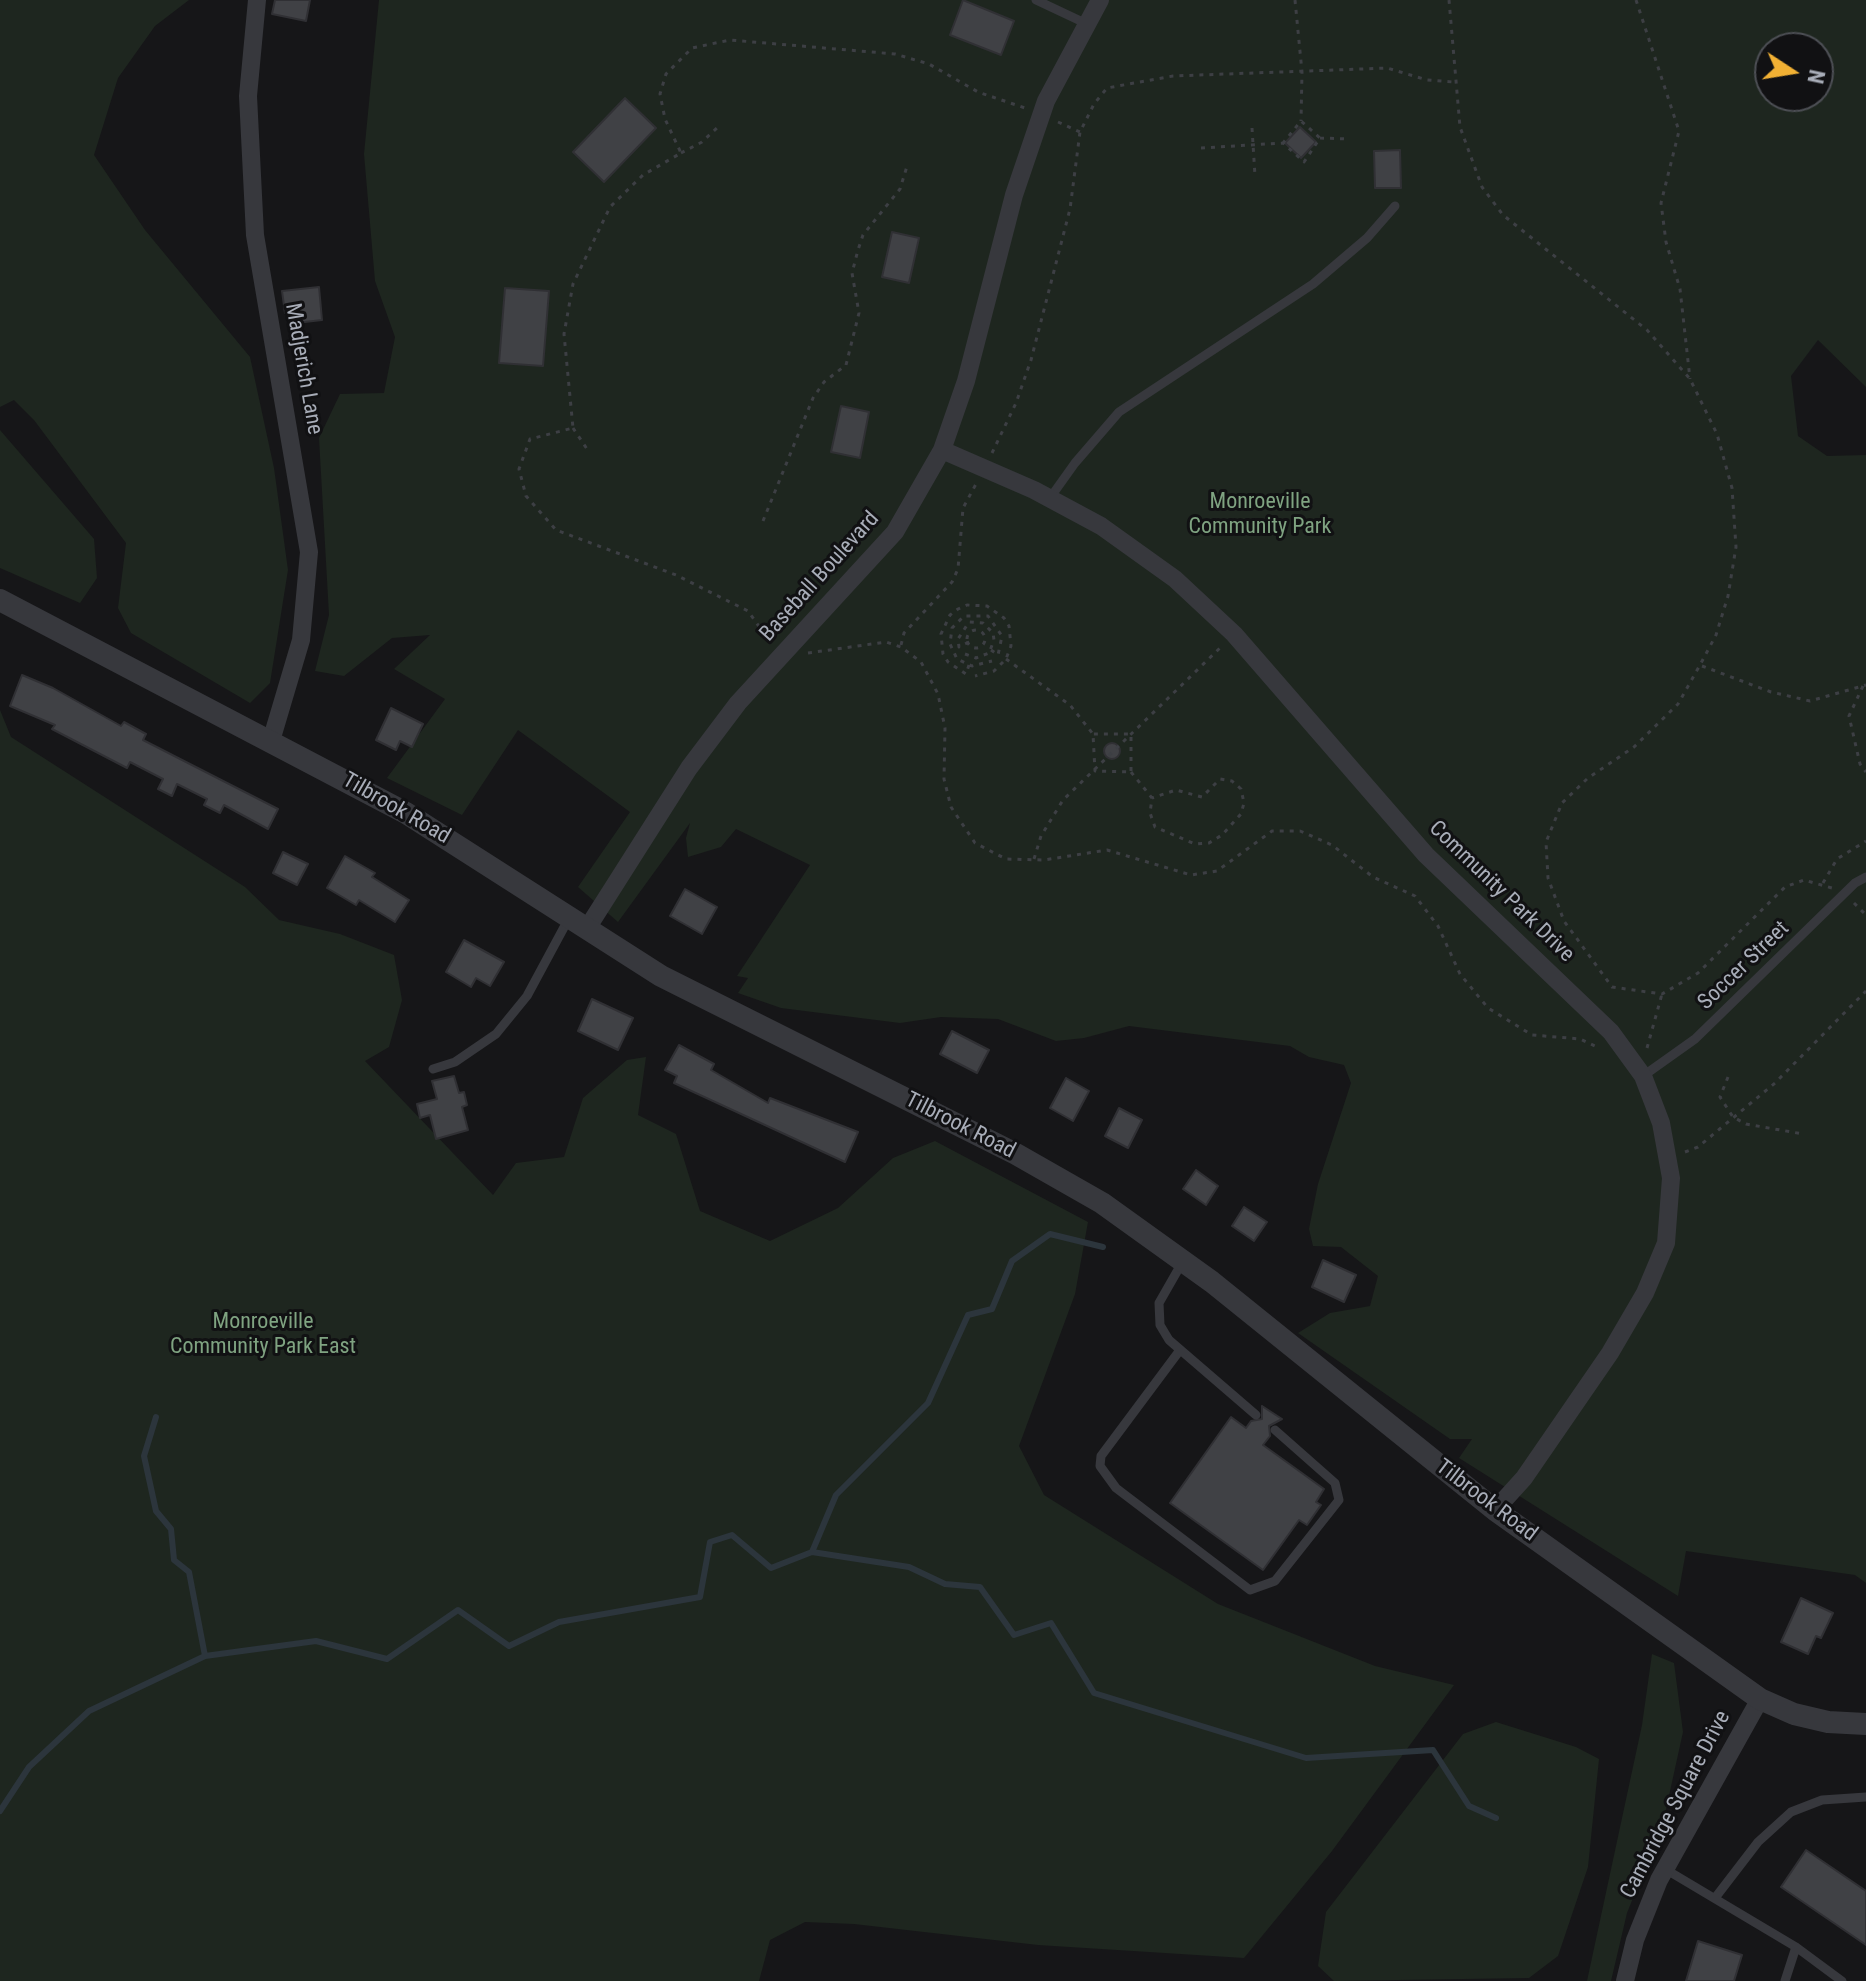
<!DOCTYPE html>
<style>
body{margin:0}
#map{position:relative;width:1866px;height:1981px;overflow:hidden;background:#161618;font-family:"Roboto Condensed",sans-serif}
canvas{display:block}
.north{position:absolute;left:1754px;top:32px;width:80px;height:80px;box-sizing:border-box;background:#111113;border:2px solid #4d4f55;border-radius:50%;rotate:102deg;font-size:22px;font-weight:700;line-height:32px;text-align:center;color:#a8adb8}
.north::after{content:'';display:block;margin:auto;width:28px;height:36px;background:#f2b134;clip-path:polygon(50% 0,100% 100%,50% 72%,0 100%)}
</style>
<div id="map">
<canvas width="1866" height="1981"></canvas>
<div class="north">N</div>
</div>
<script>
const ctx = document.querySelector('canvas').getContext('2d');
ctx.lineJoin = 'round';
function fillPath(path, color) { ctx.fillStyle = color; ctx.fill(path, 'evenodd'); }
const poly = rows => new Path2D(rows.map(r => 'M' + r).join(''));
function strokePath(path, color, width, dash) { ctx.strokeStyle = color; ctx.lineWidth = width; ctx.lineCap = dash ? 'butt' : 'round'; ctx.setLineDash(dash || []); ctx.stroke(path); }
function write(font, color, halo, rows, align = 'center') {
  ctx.font = font + ' "Roboto Condensed",sans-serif'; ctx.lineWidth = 6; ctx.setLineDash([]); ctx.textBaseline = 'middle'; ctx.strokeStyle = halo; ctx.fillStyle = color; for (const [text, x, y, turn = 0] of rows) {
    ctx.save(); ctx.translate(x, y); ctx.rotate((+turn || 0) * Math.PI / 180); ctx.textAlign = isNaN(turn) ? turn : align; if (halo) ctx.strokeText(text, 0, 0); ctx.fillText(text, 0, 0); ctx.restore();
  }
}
fillPath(poly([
 [0,0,189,0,155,26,118,78,94,155,145,230,250,357,274,468,288,570,270,683,250,703,131,633,118,608,126,543,34,420,14,400,0,407],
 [379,0,1866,0,1866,387,1818,340,1791,376,1798,436,1827,456,1866,455,1866,1583,1855,1575,1686,1551,1678,1596,1459,1458,1472,1439,1450,1439,1298,1333,1330,1313,1370,1306,1378,1276,1341,1247,1313,1246,1309,1229,1318,1184,1351,1083,1344,1065,1309,1057,1290,1046,1129,1026,1084,1038,1056,1041,998,1019,941,1017,900,1023,781,1008,738,993,748,978,737,976,810,865,736,829,721,847,688,857,686,838,690,823,618,922,578,887,630,812,518,730,462,815,387,778,445,699,394,669,430,635,392,638,344,676,315,671,329,615,319,438,340,394,384,393,395,337,375,281,364,154],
 [1770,48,1818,48,1818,96,1770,96],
 [0,430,94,539,97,578,80,603,0,568],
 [0,710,11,737,245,887,279,920,340,934,394,955,402,1000,389,1047,365,1061,493,1195,516,1163,564,1157,583,1098,627,1060,646,1057,638,1115,676,1134,700,1211,770,1241,838,1208,893,1158,935,1141,1088,1222,1075,1294,1019,1446,1044,1495,1218,1604,1375,1666,1454,1685,1332,1851,1244,1958,1038,1945,854,1924,805,1922,770,1940,759,1981,0,1981],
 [1652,1654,1674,1663,1683,1732,1663,1823,1627,1913,1611,1981,1587,1981,1642,1725],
 [1496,1722,1576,1747,1599,1759,1588,1867,1558,1956,1529,1978,1334,1981,1318,1966,1326,1912,1463,1734]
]), '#1e261f');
strokePath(poly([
 [156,1417,144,1456,156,1511,171,1529,174,1560,189,1572,205,1656],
 [812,1552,836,1495,928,1403,968,1315,992,1309,1012,1261,1050,1234,1103,1247],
 [0,1811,29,1767,89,1711,205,1656,316,1641,387,1659,458,1610,509,1646,559,1622,700,1597,710,1542,732,1535,771,1568,812,1552,909,1567,945,1584,980,1587,1014,1635,1051,1623,1094,1693,1306,1758,1433,1750,1469,1806,1496,1818]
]), '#2c353c', 6);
const building = poly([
 [275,0,310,0,306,21,272,14,275,0],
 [963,0,1014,21,1001,55,950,35,963,0],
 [625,98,656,128,604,182,573,152,625,98],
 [1300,127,1316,142,1301,158,1285,143,1300,127],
 [1400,150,1401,188,1375,188,1374,151,1400,150],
 [892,232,919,238,909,283,882,277,892,232],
 [319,287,322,320,296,323,295,312,285,313,282,291,319,287],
 [505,288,549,291,543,366,499,363,505,288],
 [841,406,869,412,860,458,831,452,841,406],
 [22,675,53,688,121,726,124,722,146,734,143,740,278,809,268,829,224,805,220,813,204,805,207,799,177,784,172,796,158,789,163,779,130,762,127,768,52,729,55,725,10,706,22,675],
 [391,708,423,724,412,747,400,741,396,750,376,740,391,708],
 '1104 751a8 8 0 1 1 16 0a8 8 0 1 1-16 0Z',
 [283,852,308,864,297,885,273,873,283,852],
 [345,856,375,873,372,877,409,900,395,922,359,900,356,905,327,888,345,856],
 [685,889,717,907,702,934,670,916,685,889],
 [464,940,504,962,490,986,476,978,471,987,446,972,464,940],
 [592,999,633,1018,618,1050,578,1031,592,999],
 [952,1031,989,1050,977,1073,940,1054,952,1031],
 [679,1045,714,1064,711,1070,768,1103,770,1098,858,1132,845,1162,674,1083,677,1076,665,1070,679,1045],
 [454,1076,459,1093,464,1092,467,1105,462,1107,468,1130,436,1139,430,1115,420,1118,417,1104,437,1099,432,1081,454,1076],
 [1066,1078,1089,1091,1073,1121,1050,1108,1066,1078],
 [1119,1108,1142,1120,1128,1148,1105,1136,1119,1108],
 [1196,1170,1218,1186,1206,1205,1183,1189,1196,1170],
 [1244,1207,1267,1222,1254,1241,1232,1226,1244,1207],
 [1323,1260,1356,1275,1344,1302,1312,1287,1323,1260],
 [1262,1406,1282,1419,1269,1426,1270,1436,1263,1445,1324,1489,1316,1502,1321,1505,1307,1525,1299,1520,1263,1570,1170,1503,1231,1417,1246,1428,1251,1421,1262,1419,1262,1406],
 [1801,1598,1833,1613,1821,1638,1816,1636,1808,1654,1781,1642,1801,1598],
 [1806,1850,1866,1891,1866,1945,1781,1887,1806,1850],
 [1698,1941,1742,1955,1734,1981,1686,1981,1698,1941]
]);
fillPath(building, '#404145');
strokePath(building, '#303034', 2);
strokePath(poly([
 [1295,0,1302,72,1301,121],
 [1449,0,1460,127,1482,187,1503,215,1647,330,1690,379,1717,434,1732,488,1736,547,1728,596,1716,635,1700,665,1678,704,1634,747,1588,778,1562,803,1546,842,1548,878,1564,921,1612,987,1662,994,1698,973,1785,887,1804,880,1832,888],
 [1636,0,1679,131,1661,203,1666,242,1680,289,1690,379],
 [1058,122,1080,132],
 [1252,128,1255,176],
 [1320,138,1349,139],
 [1201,148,1283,143,1304,162,1320,138,1301,121,1283,143],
 [681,153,702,142,720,125],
 [573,428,589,452],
 [992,453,1016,403,1031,360,1070,209,1080,132,1094,104,1107,88,1173,76,1387,68,1427,80,1453,82],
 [763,521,813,398,824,382,846,365,859,313,852,273,858,250,863,235,900,189,908,163],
 '967 639a9 9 0 1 1 18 0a9 9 0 1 1-18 0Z',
 [771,643,748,611,676,575,556,530,526,496,519,469,530,439,573,428,564,334,573,284,610,207,643,175,681,153,665,119,660,94,666,74,692,48,730,40,895,54,929,64,978,92,1025,108],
 [901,645,904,633,952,582,958,569,963,508,976,484],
 [991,650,998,655,1002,636,988,616,964,616,952,628,950,644,957,659,972,666,992,661],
 [808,653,886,642,901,647,921,662,938,694,945,728,944,779,951,807,975,843,1006,859,1044,860,1107,850,1191,875,1217,871,1272,831,1300,831,1332,845,1373,877,1415,896,1438,926,1460,974,1488,1008,1532,1035,1580,1039,1597,1047],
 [965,654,976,658,989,653,994,640,993,633,983,623,969,622,958,639,959,647,967,643],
 [1006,659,1070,705,1093,734,1095,771,1131,772,1131,734,1093,734],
 [969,665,966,674,948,662,943,654,941,634,950,615,958,609,967,605,987,606,1004,618,1009,626,1011,646,1006,659,994,671,975,676],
 [1702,666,1771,692,1810,701,1866,685],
 [1863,686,1849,716,1860,764,1866,772],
 [1131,772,1152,798,1150,813,1155,827,1195,844,1209,843,1222,835,1241,814,1244,803,1241,789,1232,781,1220,779,1202,797,1176,790,1152,798],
 [1034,859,1041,836,1063,800,1222,646],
 [1823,883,1837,859,1866,841],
 [1854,903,1866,915],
 [1647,1048,1662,994],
 [1728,1077,1720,1097,1733,1117,1746,1124,1803,1134],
 [1685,1152,1698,1147,1775,1083,1866,991]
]), '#3d3f44', 3, [4, 6]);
strokePath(poly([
 [1036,0,1087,24],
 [1050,498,1075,463,1119,412,1313,284,1367,238,1395,206],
 [433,1069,455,1062,496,1034,527,996,569,918],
 [1643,1076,1695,1039,1855,883,1866,877],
 [1183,1261,1159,1303,1160,1325,1169,1340,1256,1415],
 [1180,1350,1101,1456,1100,1466,1116,1488,1250,1590,1275,1581,1339,1500,1335,1483,1275,1430],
 [1665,1869,1796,1947,1842,1981],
 [1715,1898,1758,1842,1791,1812,1822,1800,1866,1797],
 [1785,1981,1796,1947]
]), '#37383d', 9);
strokePath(poly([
 [257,0,248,96,255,235,309,552,301,640,271,741],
 [942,450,1034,490,1101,526,1175,579,1234,634,1426,855,1611,1032,1643,1076,1661,1123,1671,1178,1666,1243,1645,1293,1610,1353,1524,1478,1495,1510],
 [588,927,689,768,738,703,895,532,942,450,966,381,1014,195,1046,101,1100,0],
 [1625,1981,1635,1940,1659,1880,1760,1699]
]), '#37383d', 18);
strokePath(poly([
 [0,600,406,813,661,976,1016,1154,1102,1203,1212,1282,1495,1510,1760,1699,1794,1714,1828,1722,1866,1724]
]), '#37383d', 22);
write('22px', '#a8adb8', '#111113', [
 ["Madjerich Lane",303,369,80],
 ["Baseball Boulevard",820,577,-48],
 ["Tilbrook Road",396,809,30],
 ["Community Park Drive",1501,892,44],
 ["Soccer Street",1744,966,-44],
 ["Tilbrook Road",960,1126,27],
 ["Tilbrook Road",1486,1501,37],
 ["Cambridge Square Drive",1676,1805,-62]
]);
write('22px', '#7fa381', '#111113', [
 ["Monroeville",1260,502],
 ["Community Park",1260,527],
 ["Monroeville",263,1322],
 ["Community Park East",263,1347]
]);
</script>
